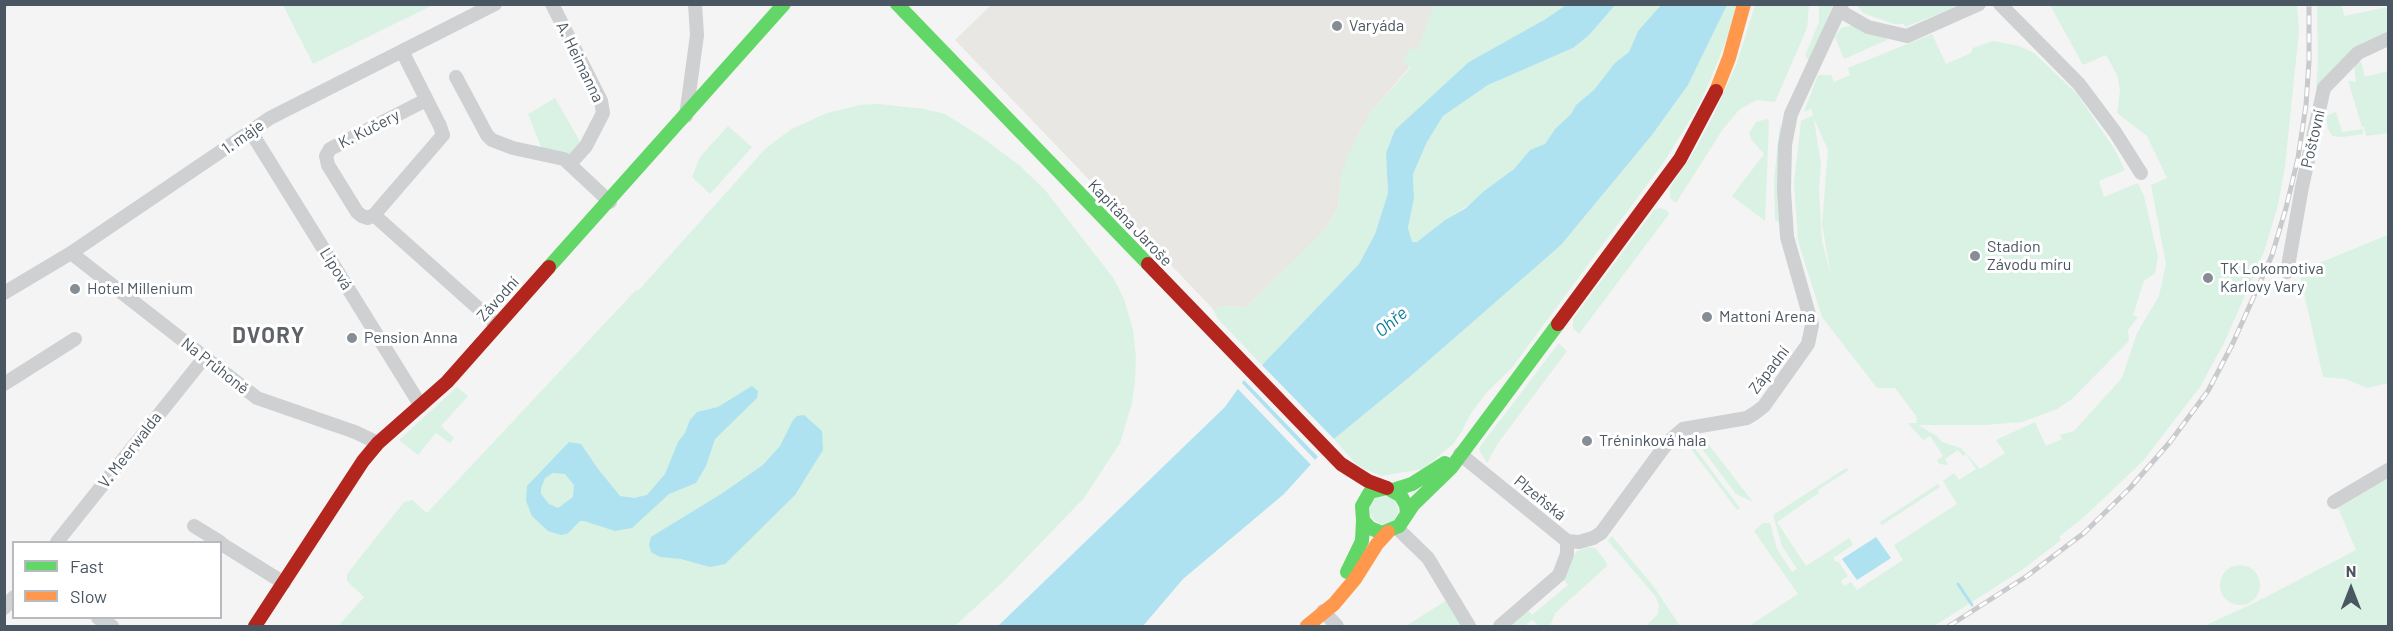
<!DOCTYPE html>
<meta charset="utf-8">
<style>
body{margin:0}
#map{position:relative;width:2393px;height:631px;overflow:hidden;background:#f4f4f4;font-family:Barlow,sans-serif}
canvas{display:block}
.frame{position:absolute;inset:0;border:6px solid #4a5661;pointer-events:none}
.legend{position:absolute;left:12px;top:541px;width:210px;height:78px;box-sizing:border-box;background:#fff;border:2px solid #b7bbc0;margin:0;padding:8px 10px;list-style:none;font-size:18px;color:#4a5661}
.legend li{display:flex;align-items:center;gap:12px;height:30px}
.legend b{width:30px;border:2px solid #b7bbc0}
.north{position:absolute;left:2321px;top:559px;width:60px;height:60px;-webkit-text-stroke:4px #fff;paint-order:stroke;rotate:0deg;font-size:16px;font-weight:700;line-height:24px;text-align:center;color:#4a5661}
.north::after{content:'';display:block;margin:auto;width:21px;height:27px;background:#4a5661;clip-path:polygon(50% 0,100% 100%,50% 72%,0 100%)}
</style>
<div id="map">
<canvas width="2393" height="631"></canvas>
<div class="frame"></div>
<ul class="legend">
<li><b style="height:8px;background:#63d668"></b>Fast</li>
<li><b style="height:8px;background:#ff974d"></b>Slow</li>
</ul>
<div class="north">N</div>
</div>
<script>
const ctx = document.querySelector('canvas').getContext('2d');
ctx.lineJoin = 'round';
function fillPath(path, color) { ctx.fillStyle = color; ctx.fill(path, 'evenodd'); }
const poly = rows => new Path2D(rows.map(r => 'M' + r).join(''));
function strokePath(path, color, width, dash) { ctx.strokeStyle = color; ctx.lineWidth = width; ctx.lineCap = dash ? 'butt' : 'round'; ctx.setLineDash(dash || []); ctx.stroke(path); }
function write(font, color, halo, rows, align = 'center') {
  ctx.font = font + ' Barlow,sans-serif'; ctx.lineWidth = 6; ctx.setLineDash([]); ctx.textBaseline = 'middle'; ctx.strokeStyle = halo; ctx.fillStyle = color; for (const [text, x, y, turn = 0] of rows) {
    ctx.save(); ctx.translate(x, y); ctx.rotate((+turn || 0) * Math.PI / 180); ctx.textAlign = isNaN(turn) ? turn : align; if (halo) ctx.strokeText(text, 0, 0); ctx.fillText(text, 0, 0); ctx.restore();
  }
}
fillPath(poly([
 [991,5,1441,5,1425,49,1371,112,1357,138,1342,173,1338,207,1325,230,1247,307,1220,306,1215,311,955,40]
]), '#e8e7e3');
fillPath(poly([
 [283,5,433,5,313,64],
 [1434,5,1566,5,1544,20,1386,153,1388,193,1375,234,1359,264,1262,365,1218,319,1211,306,1215,311,1220,306,1247,307,1325,230,1338,207,1342,173,1348,155,1371,112,1411,67,1402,61,1410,48,1417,51],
 [1615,5,1661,5,1638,31,1629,52,1595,90,1576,105,1571,114,1555,129,1545,144,1530,150,1514,169,1484,191,1475,201,1445,220,1417,242,1411,242,1408,228,1414,198,1413,174,1427,142,1443,116,1488,85,1573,48],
 [1727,5,1737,5,1729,33,1710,81,1696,110,1666,159,1511,369,1487,392,1471,413,1462,431,1453,444,1423,469,1381,476,1358,466,1334,439,1412,375,1561,245,1652,135,1688,85],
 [1755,5,1809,5,1807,28,1775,102,1757,100,1740,109,1723,129,1676,203,1670,198,1670,188,1695,150,1715,112,1737,63],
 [1819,5,1833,5,1809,61,1805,56,1819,22],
 [1857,5,1961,5,1905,27,1904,24,1894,24,1863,13],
 [2050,5,2297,5,2299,31,2285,166,2278,205,2264,252,2225,341,2200,387,2143,461,2085,516,2059,537,2061,540,2022,570,1934,626,1749,626,1798,594,1754,531,1763,523,1770,523,1777,549,1792,572,1797,569,1782,546,1773,515,1846,468,1849,470,1818,490,1819,493,1777,522,1806,566,1849,538,1853,545,1833,558,1836,562,1838,561,1848,576,1841,581,1844,586,1851,582,1857,590,1903,560,1894,545,1957,504,1943,481,1954,473,1959,480,1976,469,1966,454,1963,456,1958,450,1945,459,1948,465,1939,464,1937,460,1943,456,1930,436,1923,440,1908,423,1917,423,1916,416,1895,388,1877,388,1822,317,1798,241,1794,183,1801,121,1813,115,1811,109,1804,112,1818,75,1831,75,1834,82,1850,75,1848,68,1932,34,1946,64,1971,53,1973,48,1993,41,2019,46,2034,53,2077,94,2115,150,2125,170,2099,181,2104,197,2138,183,2144,196,2158,257,2155,273,2144,281,2133,315,2138,317,2128,330,2129,341,2072,399,2057,409,2022,422,1984,425,1918,425,1937,436,1942,442,1961,448,1980,469,2005,453,1996,440,2035,422,2046,446,2062,439,2060,435,2074,431,2122,378,2137,333,2159,296,2166,264,2151,185,2167,178,2147,136,2117,113,2120,90,2117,75,2106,55,2083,65],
 [1814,119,1828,150,1822,224,1831,276,1822,241,1819,189,1821,165],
 [2317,5,2342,5,2344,16,2388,7,2388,35,2380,40,2315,106,2318,61],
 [1853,25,1886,37,1887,40,1844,59,1835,37,1841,28],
 [2361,62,2365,77,2388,71,2388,133,2366,136,2364,127,2362,127,2348,81,2356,82,2354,64],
 [555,98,582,145,570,155,542,149,528,114],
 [878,104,924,109,945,114,980,136,1019,165,1045,190,1114,279,1124,299,1133,330,1136,357,1135,381,1132,403,1120,443,1084,498,1005,580,955,626,338,626,364,597,347,581,347,574,404,502,412,500,427,513,636,290,638,291,766,148,790,130,827,113,860,105],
 [2336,112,2342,132,2363,129,2363,134,2342,137,2332,136,2328,129,2326,116],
 [1767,119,1769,122,1765,221,1732,196,1764,154,1751,139,1749,133,1756,122],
 [1780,122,1781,129,1780,223,1775,220,1774,180],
 [728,126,752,147,710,194,692,177,700,157],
 [1659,208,1667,210,1669,214,1579,334,1573,328,1573,319,1654,210],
 [2388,235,2388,383,2367,388,2346,379,2323,377,2299,271],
 [1559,343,1567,351,1498,443,1487,463,1481,453,1479,449,1482,444],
 [457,387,468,396,441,426,454,438,450,443,436,433,418,455,399,440],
 [1691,432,1699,432,1753,502,1736,494,1694,438],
 [1685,435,1740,508,1737,510,1688,445,1681,450,1678,441],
 [2388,478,2388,626,2204,626,2256,602,2356,550,2338,508],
 [1938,484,1940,487,1882,525,1880,522],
 '1370 510a14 14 0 1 1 28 0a14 14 0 1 1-28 0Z',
 [1612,536,1654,587,1680,626,1646,626,1658,614,1659,606,1656,597,1608,541],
 [1590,547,1596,549,1605,560,1607,566,1555,613,1550,626,1539,626,1532,620,1525,626,1504,626,1527,608,1532,615,1568,585,1559,575,1577,551],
 '2220 585a20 20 0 1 1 40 0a20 20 0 1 1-40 0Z',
 [1447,600,1464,626,1406,626]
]), '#d9f2e3');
fillPath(poly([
 [1566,5,1615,5,1589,35,1573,48,1488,85,1443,116,1427,142,1413,174,1414,198,1408,228,1412,242,1417,242,1445,220,1466,208,1484,191,1514,169,1530,150,1545,144,1555,129,1571,114,1576,105,1594,90,1615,63,1629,52,1638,31,1661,5,1727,5,1688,85,1652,135,1561,245,1412,375,1334,439,1284,494,1183,579,1143,626,998,626,1225,407,1244,380,1262,365,1359,264,1375,234,1388,193,1386,153,1395,130,1469,62,1544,20],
 [752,386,758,391,757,398,715,439,706,466,696,483,669,494,632,528,615,531,584,521,580,521,567,534,561,535,548,531,532,516,526,501,527,486,569,442,581,444,598,469,620,496,634,498,647,495,665,474,678,442,685,433,690,420,697,412,718,407],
 [553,473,565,474,574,485,573,497,558,508,549,504,541,494,541,488,545,478],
 [804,415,822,431,823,450,795,495,725,564,710,567,681,559,660,557,651,552,649,545,651,537,721,494,763,465,780,446,793,420,797,416],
 [1876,537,1891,558,1857,580,1842,559]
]), '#aee2f0');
fillPath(poly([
 [1260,363,1336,441,1320,459,1242,378],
 [1240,381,1317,462,1313,467,1236,387]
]), '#f4f4f4');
strokePath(poly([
 [4,8,7,4],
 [1958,584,1972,605]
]), '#aee2f0', 3);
strokePath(poly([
 [552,4,601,101,603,113,586,146,570,164],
 [2000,4,2079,84,2115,132,2141,173],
 [1840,11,1868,27,1907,36,1979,4],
 [402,51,440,126,443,135,374,215,368,218,362,216,357,212,328,165,326,156,330,149,426,100],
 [456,77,487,135,492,140,513,148,564,159,610,202],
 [686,116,697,35,695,4],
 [251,132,421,406],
 [374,215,497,325],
 [71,253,257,398,355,432,378,443],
 [2287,272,2302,187,2324,88,2358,53,2388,39],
 [4,293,71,253,270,118,495,4],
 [4,384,75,339],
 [1460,454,1567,541],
 [2334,502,2388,470],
 [194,526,220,542],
 [1397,528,1428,558,1469,626],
 [1567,541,1579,542,1593,538,1601,533,1667,443,1683,429,1747,418,1755,413,1764,406,1808,344,1812,325,1787,237,1784,190,1785,145,1791,114,1842,4],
 [57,542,204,358],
 [220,543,284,583],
 [4,608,14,597],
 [1323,611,1337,626],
 [98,618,112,626],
 [1500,626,1559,575,1567,554,1567,541]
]), '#ced0d2', 14);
strokePath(poly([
 [897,4,1148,264],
 [549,267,784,4],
 [1393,490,1412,484,1445,463],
 [1407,514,1406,505,1401,496,1387,488,1370,492,1362,506,1363,520,1370,528,1382,533,1399,526,1413,505,1451,468,1558,324],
 [1347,572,1362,541,1363,520]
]), '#63d668', 14);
strokePath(poly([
 [1716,91,1729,58,1744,4],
 [1307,626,1334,604,1355,579,1377,544,1388,532]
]), '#ff974d', 14);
strokePath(poly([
 [1148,264,1341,464,1368,481,1387,488],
 [1558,324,1680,159,1716,91],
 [255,626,363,461,378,443,447,382,549,267]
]), '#b3261e', 14);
const rail = poly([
 [1949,626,2027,576,2084,533,2130,488,2170,442,2208,391,2232,345,2255,294,2272,255,2286,208,2298,158,2306,105,2309,61,2309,4]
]);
strokePath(rail, '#c9cacc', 5);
strokePath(rail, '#fff', 3, [9]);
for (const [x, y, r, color] of [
 [1337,26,6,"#868d94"],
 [1975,256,6,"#868d94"],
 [2208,278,6,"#868d94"],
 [75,289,6,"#868d94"],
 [1707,317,6,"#868d94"],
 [352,338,6,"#868d94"],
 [1587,441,6,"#868d94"]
]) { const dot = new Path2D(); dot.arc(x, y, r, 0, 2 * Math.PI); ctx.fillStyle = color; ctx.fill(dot); strokePath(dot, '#fff', 2); }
write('16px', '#4a5661', '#fff', [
 ["Varyáda",1349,26],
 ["Stadion",1987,247],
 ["Závodu míru",1987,265],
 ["TK Lokomotiva",2220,269],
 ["Karlovy Vary",2220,287],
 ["Hotel Millenium",87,289],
 ["Mattoni Arena",1719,317],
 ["Pension Anna",364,338],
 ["Tréninková hala",1599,441]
], 'left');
write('16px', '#4a5661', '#fff', [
 ["A. Heimanna",580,62,64],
 ["K. Kučery",369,129,-27],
 ["1. máje",243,137,-35],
 ["Poštovní",2313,139,-77],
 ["Kapitána Jaroše",1130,223,46],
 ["Lipová",336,269,58],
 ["Závodní",498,299,-48],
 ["Na Průhoně",215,366,38],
 ["Západní",1769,370,-53],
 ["V. Meerwalda",130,450,-52],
 ["Plzeňská",1540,498,39]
]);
write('italic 18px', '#0c7c9b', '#fff', [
 ["Ohře",1391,322,-40]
]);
ctx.letterSpacing = '1.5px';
write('bold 22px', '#5f6368', '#fff', [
 ["DVORY",269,336]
]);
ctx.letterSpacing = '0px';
</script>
